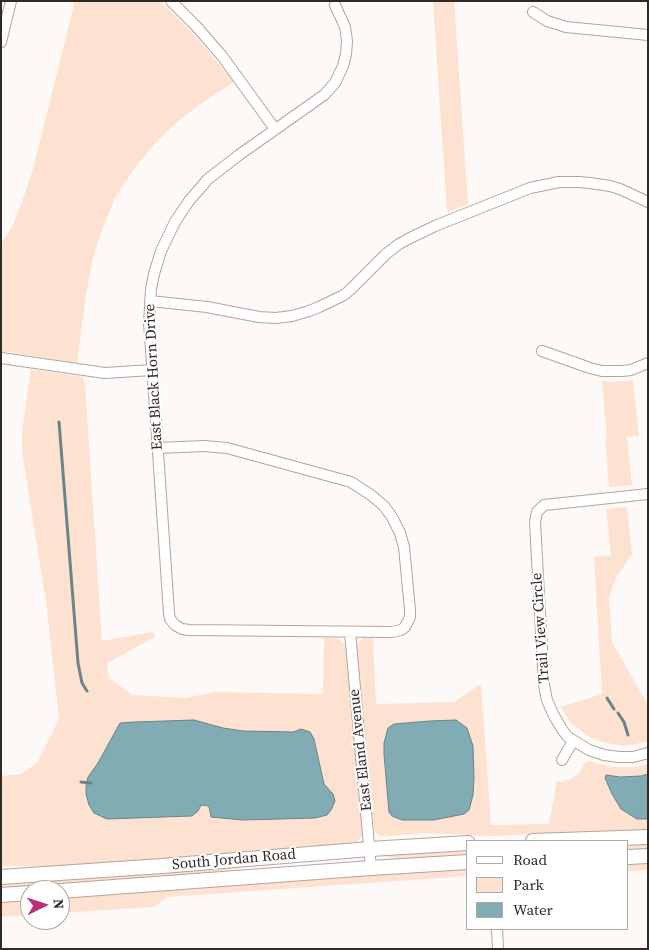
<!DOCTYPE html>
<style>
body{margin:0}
#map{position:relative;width:649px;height:950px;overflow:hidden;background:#fdf9f7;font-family:"Source Serif 4",serif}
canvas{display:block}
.frame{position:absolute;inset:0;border:2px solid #302926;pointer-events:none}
.legend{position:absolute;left:466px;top:840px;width:162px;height:90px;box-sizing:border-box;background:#fff;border:1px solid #aca9a8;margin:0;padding:6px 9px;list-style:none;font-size:15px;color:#302926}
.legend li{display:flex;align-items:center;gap:10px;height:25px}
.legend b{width:25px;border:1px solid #aca9a8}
.north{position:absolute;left:20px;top:880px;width:50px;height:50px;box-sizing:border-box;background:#fff;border:1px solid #aca9a8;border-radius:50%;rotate:86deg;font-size:14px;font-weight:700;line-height:20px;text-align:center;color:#302926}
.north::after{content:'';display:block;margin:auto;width:18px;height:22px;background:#b63278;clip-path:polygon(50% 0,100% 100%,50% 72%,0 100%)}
</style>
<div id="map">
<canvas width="649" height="950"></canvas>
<div class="frame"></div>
<ul class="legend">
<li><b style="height:6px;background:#fff"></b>Road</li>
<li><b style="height:14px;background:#fde1d1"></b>Park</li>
<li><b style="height:14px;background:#82acb4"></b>Water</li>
</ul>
<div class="north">N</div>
</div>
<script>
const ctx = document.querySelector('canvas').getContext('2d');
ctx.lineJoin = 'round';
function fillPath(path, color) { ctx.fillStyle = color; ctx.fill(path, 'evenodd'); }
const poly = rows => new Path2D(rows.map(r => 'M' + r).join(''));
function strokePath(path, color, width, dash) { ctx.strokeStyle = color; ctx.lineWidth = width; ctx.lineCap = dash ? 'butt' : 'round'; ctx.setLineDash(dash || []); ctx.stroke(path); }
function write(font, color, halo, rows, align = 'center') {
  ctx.font = font + ' "Source Serif 4",serif'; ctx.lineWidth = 4; ctx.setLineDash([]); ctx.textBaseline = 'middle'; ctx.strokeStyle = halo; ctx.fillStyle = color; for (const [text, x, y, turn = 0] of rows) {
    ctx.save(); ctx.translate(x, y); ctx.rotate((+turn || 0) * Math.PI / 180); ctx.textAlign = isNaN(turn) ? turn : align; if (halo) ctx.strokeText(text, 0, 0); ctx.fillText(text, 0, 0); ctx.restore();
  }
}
fillPath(poly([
 [75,1,160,1,195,36,234,82,199,105,177,122,155,143,133,170,115,198,101,232,93,258,86,295,77,363,1,351,1,244,12,227,23,199,33,169],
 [433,1,454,1,468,204,447,212],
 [31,369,83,377,85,385,102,641,153,632,155,637,107,663,109,678,132,695,186,698,214,692,323,694,324,638,336,638,340,640,345,645,363,827,363,835,357,842,352,844,252,851,142,861,44,867,1,866,1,776,21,774,37,763,59,719,47,609,22,451,22,431],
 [633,380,639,436,627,437,632,485,609,487,605,439,607,439,602,381,615,382],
 [627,507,632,554,617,576,609,596,612,642,648,705,648,741,636,744,624,746,602,742,588,736,570,722,561,707,602,694,594,557,611,555,606,509],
 [364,638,373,638,376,704,454,702,481,684,491,825,549,824,557,781,561,782,571,779,579,773,584,764,589,761,610,767,636,767,648,764,648,830,491,836,426,833,388,836,380,836,377,834,375,832,373,822,356,646,362,639],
 [648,843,648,850,628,851,628,844],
 [468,849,468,856,401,859,388,857,385,855,385,853],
 [252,863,252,866,200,875,1,889,1,882],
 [628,863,648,863,648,870,628,871],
 [468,868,468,876,167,897,154,907,60,913,60,897,395,872],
 [30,899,30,915,1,917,1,901]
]), '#fde1d1');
const water = poly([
 [194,720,223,728,243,731,293,732,301,729,310,732,314,739,324,784,333,794,335,801,331,810,327,815,315,818,243,820,211,817,209,806,201,805,198,811,192,816,107,819,94,813,89,805,86,794,86,786,88,777,98,763,120,723,135,722,194,720],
 [456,720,467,728,473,746,474,778,473,795,469,810,464,814,434,820,402,820,392,816,389,812,384,754,384,743,388,728,394,724,430,721,456,720],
 [648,774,648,819,637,819,621,809,612,794,605,778,606,775,620,777,641,776,648,774]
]);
fillPath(water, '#82acb4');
strokePath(water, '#698589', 1);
strokePath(poly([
 [59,422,78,663,82,683,87,691],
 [607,698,614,709],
 [618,713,624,722,628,735],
 [81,782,91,783]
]), '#698589', 3);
const street = poly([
 [171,1,196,26,222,56,275,129],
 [533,12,547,21,566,27,648,35],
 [1,42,11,1],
 [150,301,207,307,259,317,276,318,292,316,309,311,319,307,344,295,351,289,386,254,399,244,408,239,435,226,530,188,559,182,579,182,590,183,610,186,620,189,648,202],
 [542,351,590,368,602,371,622,371,631,370,648,363],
 [1,358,105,373,152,370],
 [158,448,204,446,227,448,351,482,371,495,384,506,392,517,400,533,404,547,410,610,410,617,405,627,401,630,392,632,189,630,182,629,175,625,170,619,169,613,150,335,149,324,151,289,154,274,161,251,175,222,189,201,208,179,239,155,324,95,335,83,343,66,346,54,347,41,345,27,335,5],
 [648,494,544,505,537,512,535,522,544,685,547,700,553,714,563,731,568,737,589,750,604,755,619,757,633,757,648,753],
 [350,632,371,868],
 [562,760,573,741],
 [497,929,498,949]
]);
const secondary = poly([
 [533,841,648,837],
 [628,857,648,856],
 [1,877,162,866,370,849,468,843],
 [60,891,371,868,468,862],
 [1,895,30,893]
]);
strokePath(street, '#b4a49b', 12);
strokePath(secondary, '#b4a49b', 16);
strokePath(street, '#fff', 10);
strokePath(secondary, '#fff', 14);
write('15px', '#302926', '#fff', [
 ["East Black Horn Drive",154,377,-93],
 ["Trail View Circle",541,628,-94],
 ["East Eland Avenue",361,750,-96],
 ["South Jordan Road",234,860,-5]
]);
</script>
